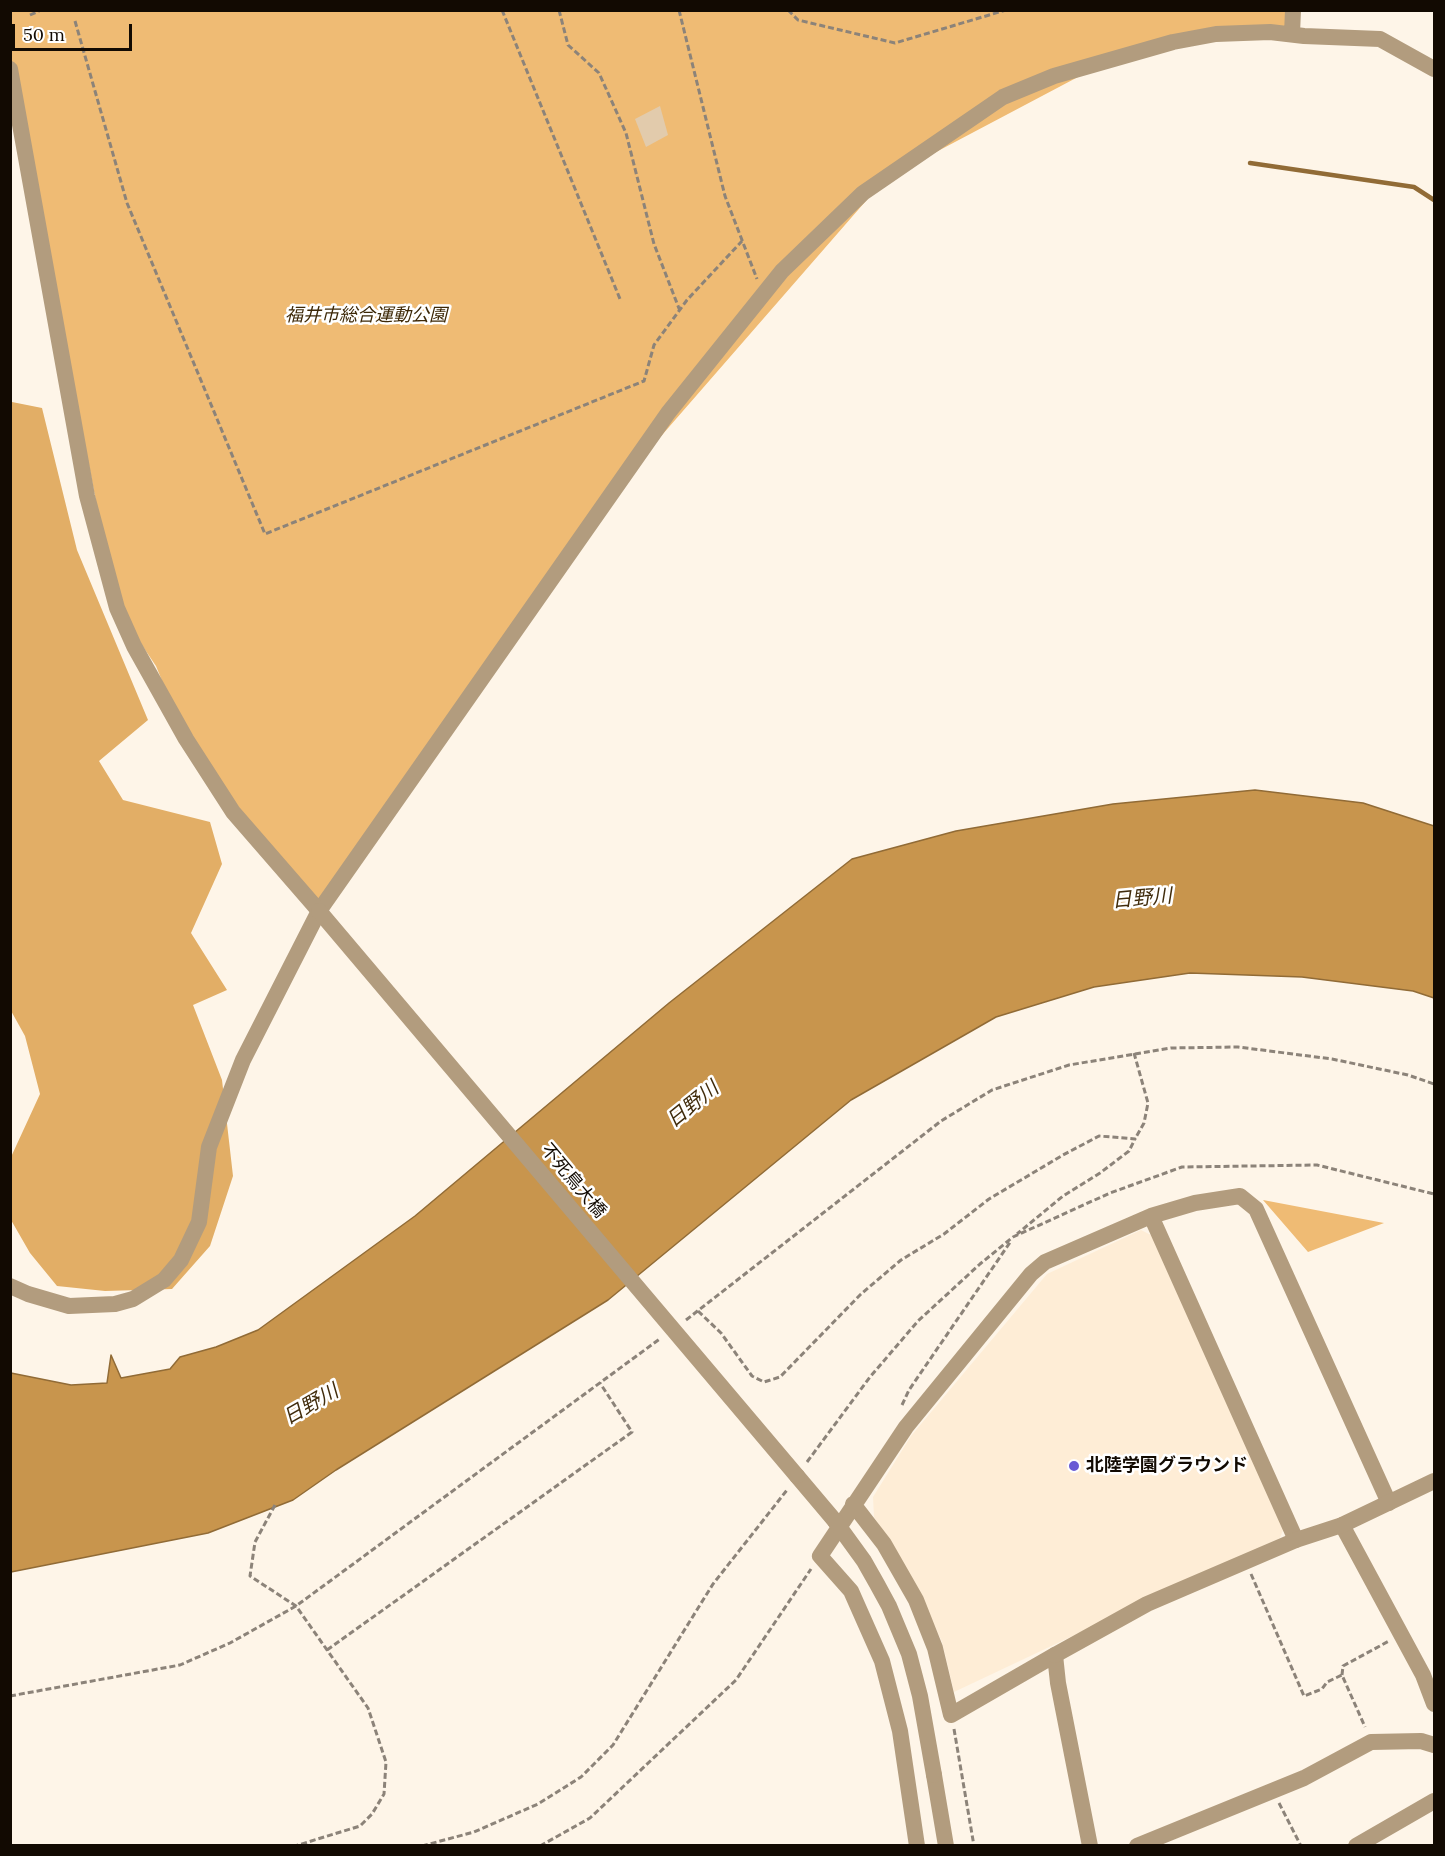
<!DOCTYPE html>
<meta charset="utf-8">
<style>
body{margin:0}
#map{position:relative;width:1445px;height:1856px;overflow:hidden;background:#fef5e8;font-family:Lora,serif}
canvas{display:block}
.frame{position:absolute;inset:0;border:12px solid #120a02;pointer-events:none}
.scale{position:absolute;left:12px;top:24px;width:120px;height:27px;box-sizing:border-box;border:3px solid #120a02;border-top:0;padding-left:8px;font-size:18px;line-height:21px;white-space:nowrap;color:#120a02;-webkit-text-stroke:4px #fff;paint-order:stroke}
</style>
<div id="map">
<canvas width="1445" height="1856"></canvas>
<div class="frame"></div>
<div class="scale">50 m</div>
</div>
<script>
const ctx = document.querySelector('canvas').getContext('2d');
ctx.lineJoin = 'round';
function fillPath(path, color) { ctx.fillStyle = color; ctx.fill(path, 'evenodd'); }
const poly = rows => new Path2D(rows.map(r => 'M' + r).join(''));
function strokePath(path, color, width, dash) { ctx.strokeStyle = color; ctx.lineWidth = width; ctx.lineCap = dash ? 'butt' : 'round'; ctx.setLineDash(dash || []); ctx.stroke(path); }
function write(font, color, halo, rows, align = 'center') {
  ctx.font = font + ' Lora,"Noto Sans JP",serif'; ctx.lineWidth = 5; ctx.setLineDash([]); ctx.textBaseline = 'middle'; ctx.strokeStyle = halo; ctx.fillStyle = color; for (const [text, x, y, turn = 0] of rows) {
    ctx.save(); ctx.translate(x, y); ctx.rotate((+turn || 0) * Math.PI / 180); ctx.textAlign = isNaN(turn) ? turn : align; if (halo) ctx.strokeText(text, 0, 0); ctx.fillText(text, 0, 0); ctx.restore();
  }
}
fillPath(poly([
 [1141,1230,1155,1237,1284,1527,1280,1538,954,1692,942,1642,921,1596,874,1517,873,1497,911,1436,1047,1274]
]), '#feedd6');
fillPath(poly([
 [10,11,1293,11,1292,34,1270,32,1112,59,885,179,615,489,319,911,186,739,156,666,117,608,11,69],
 [1263,1200,1384,1223,1308,1252]
]), '#efbb74');
fillPath(poly([
 [10,400,12,402,42,408,77,550,148,720,99,761,123,800,210,822,222,864,191,933,227,990,193,1005,222,1080,233,1176,210,1246,172,1289,105,1291,57,1286,30,1253,11,1220,11,1157,40,1094,25,1036,10,1009]
]), '#e2ae66');
const water = poly([
 [1255,790,1363,803,1434,826,1434,998,1413,991,1302,977,1190,973,1094,987,996,1017,851,1100,608,1300,336,1470,293,1500,208,1533,11,1572,11,1373,71,1385,107,1383,111,1355,121,1378,170,1369,180,1357,216,1347,258,1330,415,1216,669,1003,852,859,956,831,1113,804,1255,790]
]);
fillPath(water, '#c8954d');
strokePath(water, '#916b36', 1.5);
strokePath(poly([
 [1250,163,1414,187,1434,200]
]), '#916b36', 4.5);
fillPath(poly([
 [660,106,668,135,646,147,635,119]
]), '#e2cbac');
strokePath(poly([
 [502,10,620,299],
 [559,10,568,45,599,73,626,133,654,244,680,311],
 [679,10,725,196,757,279],
 [788,10,798,20,895,43,1006,10],
 [30,15,41,10],
 [75,21,127,203,265,534,644,381,654,345,687,300,742,241],
 [1134,1053,1148,1103,1144,1123,1135,1139],
 [698,1311,721,1333,752,1376,764,1382,780,1377,861,1294,901,1260,944,1234,989,1199,1063,1155,1099,1136,1135,1139,1129,1151,1100,1173,1063,1196,1017,1234],
 [686,1320,941,1121,992,1090,1069,1065,1171,1048,1238,1047,1332,1059,1408,1075,1434,1084],
 [902,1405,909,1390,1011,1241],
 [807,1462,870,1377,918,1321,980,1264,1013,1237,1110,1193,1182,1167,1317,1165,1434,1194],
 [275,1505,255,1542,250,1576,296,1606,368,1708,386,1762,384,1794,372,1814,360,1826,295,1846],
 [1251,1574,1304,1696,1322,1689,1327,1682,1342,1675,1365,1727],
 [327,1650,632,1432,600,1383],
 [1342,1675,1343,1666,1389,1641],
 [10,1696,180,1665,230,1643,296,1606,661,1338],
 [954,1729,974,1846],
 [1279,1803,1301,1846],
 [422,1846,474,1832,538,1804,581,1777,613,1745,713,1584,787,1490],
 [540,1846,590,1818,736,1680,811,1569]
]), '#8c8379', 3, [6, 3]);
strokePath(poly([
 [1292,34,1293,10],
 [1151,1216,1296,1540],
 [10,1286,28,1294,69,1306,115,1304,133,1299,164,1280,181,1260,199,1222,209,1147,243,1060,319,911,668,413,782,271,863,193,1003,97,1054,76,1173,42,1216,34,1270,32,1304,36,1380,39,1434,69],
 [853,1504,884,1544,916,1600,935,1648,951,1715,1055,1655,1058,1683,1090,1846],
 [1342,1525,1423,1675,1434,1704],
 [917,1846,900,1731,882,1661,851,1591,820,1556,906,1427,1031,1274,1045,1262,1151,1216,1195,1203,1240,1196,1256,1209,1389,1503],
 [1137,1846,1304,1778,1371,1742,1421,1741,1434,1745],
 [1356,1846,1434,1801]
]), '#b29c7e', 16);
strokePath(poly([
 [10,69,87,496,117,608,134,646,186,739,233,812,319,911],
 [797,1476,835,1521],
 [1055,1655,1147,1604,1296,1540,1342,1525,1434,1481],
 [934,1775,946,1846]
]), '#b29c7e', 16);
strokePath(poly([
 [319,911,797,1476],
 [835,1521,864,1561,877,1584,889,1606,909,1654,920,1696,934,1775]
]), '#b29c7e', 16);
for (const [x, y, r, color] of [
 [1074,1466,6,"#685ad4"]
]) { const dot = new Path2D(); dot.arc(x, y, r, 0, 2 * Math.PI); ctx.fillStyle = color; ctx.fill(dot); strokePath(dot, '#fff', 2); }
write('italic 18px', '#3d2807', '#fff', [
 ["福井市総合運動公園",366,316]
]);
write('18px', '#120a02', '#fff', [
 ["不死鳥大橋",573,1181,50]
]);
write('bold 18px', '#120a02', '#fff', [
 ["北陸学園グラウンド",1086,1466]
], 'left');
write('italic 20px', '#412c0c', '#fff', [
 ["日野川",1142,899,-5],
 ["日野川",693,1105,-39],
 ["日野川",311,1405,-30]
]);
</script>
